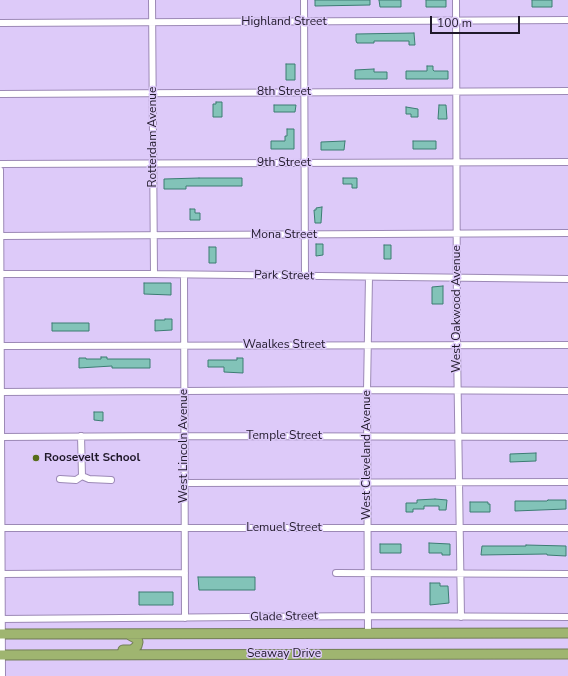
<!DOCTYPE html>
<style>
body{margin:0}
#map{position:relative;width:568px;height:676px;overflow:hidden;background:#ddcaf9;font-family:"Nunito Sans",sans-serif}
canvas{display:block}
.scale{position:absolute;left:430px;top:16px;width:90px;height:18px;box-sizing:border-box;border:2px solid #20192a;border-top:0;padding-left:5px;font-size:12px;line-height:14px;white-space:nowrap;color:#20192a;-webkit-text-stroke:3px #ddcaf9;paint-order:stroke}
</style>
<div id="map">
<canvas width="568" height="676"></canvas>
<div class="scale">100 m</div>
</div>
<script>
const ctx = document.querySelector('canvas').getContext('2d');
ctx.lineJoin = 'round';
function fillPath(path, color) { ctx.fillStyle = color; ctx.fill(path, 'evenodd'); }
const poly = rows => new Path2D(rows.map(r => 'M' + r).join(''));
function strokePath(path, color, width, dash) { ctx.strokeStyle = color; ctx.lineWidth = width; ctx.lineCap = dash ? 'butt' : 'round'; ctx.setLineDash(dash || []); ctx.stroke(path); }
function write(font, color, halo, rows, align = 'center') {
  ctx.font = font + ' "Nunito Sans",sans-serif'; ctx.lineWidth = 3; ctx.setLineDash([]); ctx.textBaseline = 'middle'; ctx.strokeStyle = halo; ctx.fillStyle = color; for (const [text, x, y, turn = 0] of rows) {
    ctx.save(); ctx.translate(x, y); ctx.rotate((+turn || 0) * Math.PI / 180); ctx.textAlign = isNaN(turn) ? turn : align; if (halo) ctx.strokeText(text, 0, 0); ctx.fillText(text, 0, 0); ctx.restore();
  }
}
const building = poly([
 [315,0,370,0,370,5,315,6,315,0],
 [379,0,401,0,401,7,380,7,379,0],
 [426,0,446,0,446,7,426,7,426,0],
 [532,0,552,0,552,7,532,7,532,0],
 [414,33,415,45,409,45,409,41,374,41,374,43,357,43,356,41,356,34,414,33],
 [286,64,295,64,295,80,286,80,286,64],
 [427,66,433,66,433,70,434,71,448,71,448,79,406,79,406,71,427,71,427,66],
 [374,69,374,72,387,72,387,79,355,79,355,70,374,69],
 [216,102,222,102,222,117,213,117,213,104,216,104,216,102],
 [274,105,296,105,295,112,274,112,274,105],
 [439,105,446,105,447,119,438,119,439,105],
 [406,107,418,109,418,117,411,117,411,114,406,114,406,107],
 [287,129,294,129,294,149,271,149,271,141,285,141,285,136,287,136,287,129],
 [345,141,344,150,321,150,321,142,345,141],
 [413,141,436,141,436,149,413,149,413,141],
 [199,178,242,178,242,186,186,186,186,189,164,189,164,179,199,178],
 [343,178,357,178,357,188,352,188,352,184,343,184,343,178],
 [322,207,321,223,315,223,314,210,316,210,316,208,322,207],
 [190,209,195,209,195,213,200,213,200,220,190,220,190,209],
 [316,244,323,244,323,255,316,256,316,244],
 [384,245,391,245,391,259,384,259,384,245],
 [209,247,216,247,216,263,209,263,209,247],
 [144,283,171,283,171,295,144,294,144,283],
 [443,286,443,304,432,304,432,287,443,286],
 [165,319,172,319,172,330,155,331,155,320,165,320,165,319],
 [52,323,89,323,89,331,52,331,52,323],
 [101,357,107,357,107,359,150,359,150,368,112,368,112,366,79,368,79,358,86,358,86,359,101,359,101,357],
 [237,358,243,358,243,373,224,372,224,367,208,367,208,360,237,360,237,358],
 [94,412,103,412,103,421,94,420,94,412],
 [536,453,536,461,510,462,510,454,536,453],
 [435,499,447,500,446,510,439,510,439,506,424,506,424,509,413,509,413,512,406,512,406,503,417,503,417,500,435,499],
 [548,500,566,500,566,509,515,511,515,501,547,501,548,500],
 [470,502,488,502,488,504,490,504,490,512,470,512,470,502],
 [429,543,450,544,450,555,442,555,442,553,429,553,429,543],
 [380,544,401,544,401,553,380,553,380,544],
 [526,545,566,546,566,556,547,555,547,554,481,555,482,546,526,546,526,545],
 [198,577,255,577,255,590,199,590,198,577],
 [430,583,440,583,440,586,448,586,449,603,430,605,430,583],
 [139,592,173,592,173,605,139,605,139,592]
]);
fillPath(building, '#82c3b8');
strokePath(building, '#3c7c73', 1);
const minor = poly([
 [152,0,154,274],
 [304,0,305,276],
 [456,0,457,346,461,617],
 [0,23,568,20],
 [0,94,568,91],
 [0,164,568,162],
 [0,170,2,676],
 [0,236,568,233],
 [0,274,154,274,568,279],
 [184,275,185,618],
 [0,346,568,345],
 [0,392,367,390,568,391],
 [81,436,82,476,89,479,111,480],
 [0,437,184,436,568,437],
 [60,479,76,480,82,476],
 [184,483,568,482],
 [0,528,568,528],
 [336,573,568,574],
 [0,574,185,573],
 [0,619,368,616,568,617],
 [368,633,367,390,369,277]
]);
const highway = poly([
 [0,634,568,633],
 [123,650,132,650,137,646,138,642,137,639,128,634],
 [0,655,568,654]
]);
strokePath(minor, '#9c89b6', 8);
strokePath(highway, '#737e58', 11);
strokePath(minor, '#fff', 6);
strokePath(highway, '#9fb570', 9);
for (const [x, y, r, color] of [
 [36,458,4,"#576c1b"]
]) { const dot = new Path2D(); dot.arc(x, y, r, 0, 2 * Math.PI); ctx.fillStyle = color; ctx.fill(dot); strokePath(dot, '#ddcaf9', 1.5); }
write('12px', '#20192a', '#ddcaf9', [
 ["Highland Street",284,22],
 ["8th Street",284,92],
 ["Rotterdam Avenue",153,137,-90],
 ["9th Street",284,163],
 ["Mona Street",284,235],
 ["Park Street",284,276,1],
 ["West Oakwood Avenue",457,309,-90],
 ["Waalkes Street",284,345],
 ["Temple Street",284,436],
 ["West Lincoln Avenue",184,446,-90],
 ["West Cleveland Avenue",367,455,-90],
 ["Lemuel Street",284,528],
 ["Glade Street",284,617,-1],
 ["Seaway Drive",284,654]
]);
write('bold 12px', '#20192a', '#ddcaf9', [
 ["Roosevelt School",44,458]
], 'left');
</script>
